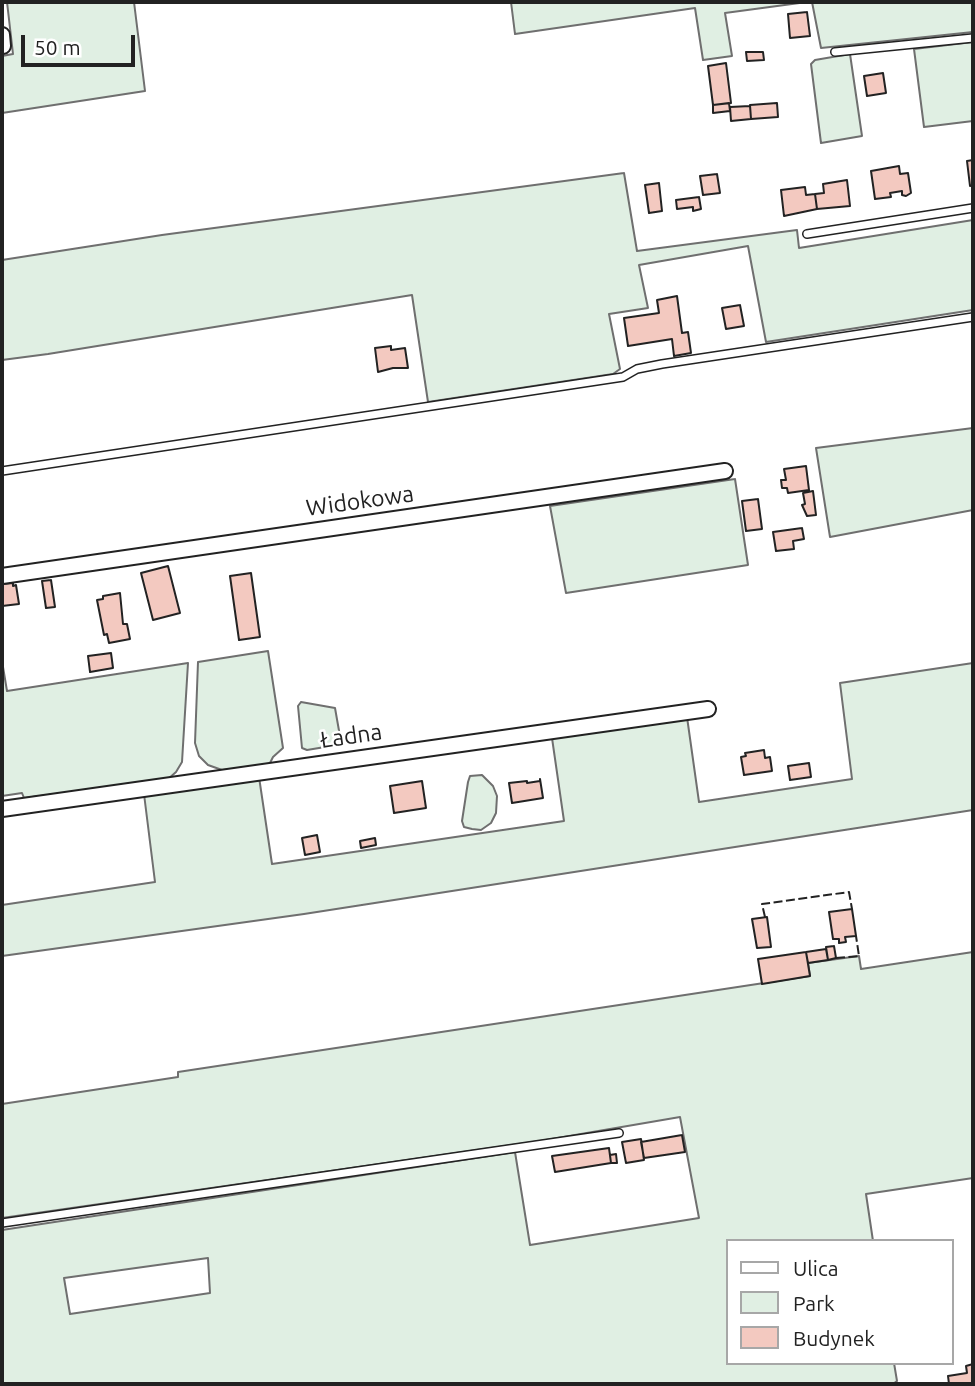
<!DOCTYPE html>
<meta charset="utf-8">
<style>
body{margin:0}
#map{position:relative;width:975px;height:1386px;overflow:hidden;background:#fff;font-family:Ubuntu,sans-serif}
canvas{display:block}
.frame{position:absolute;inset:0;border:4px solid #222;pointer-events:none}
.legend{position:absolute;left:726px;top:1239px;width:228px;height:126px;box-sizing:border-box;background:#fff;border:2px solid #a7a7a7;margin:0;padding:9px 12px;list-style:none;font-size:21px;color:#222}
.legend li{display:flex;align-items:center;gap:14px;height:35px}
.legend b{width:35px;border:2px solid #a7a7a7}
.scale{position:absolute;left:21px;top:35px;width:114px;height:32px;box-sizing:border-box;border:4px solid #222;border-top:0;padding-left:9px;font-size:21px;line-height:24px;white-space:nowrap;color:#222;-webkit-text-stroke:5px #fff;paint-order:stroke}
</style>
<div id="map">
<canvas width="975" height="1386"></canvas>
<div class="frame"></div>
<ul class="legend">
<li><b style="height:9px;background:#fff"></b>Ulica</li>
<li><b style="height:19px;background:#e0efe3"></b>Park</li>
<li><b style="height:19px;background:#f3c9c0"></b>Budynek</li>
</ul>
<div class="scale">50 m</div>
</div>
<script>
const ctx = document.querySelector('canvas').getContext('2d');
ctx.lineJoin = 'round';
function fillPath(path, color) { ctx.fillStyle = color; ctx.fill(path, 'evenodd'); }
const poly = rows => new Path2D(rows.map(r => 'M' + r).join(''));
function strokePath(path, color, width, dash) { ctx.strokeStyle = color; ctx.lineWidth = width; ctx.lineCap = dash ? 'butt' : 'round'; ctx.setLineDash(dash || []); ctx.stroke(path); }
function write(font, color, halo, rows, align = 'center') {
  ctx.font = font + ' Ubuntu,sans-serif'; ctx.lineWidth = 5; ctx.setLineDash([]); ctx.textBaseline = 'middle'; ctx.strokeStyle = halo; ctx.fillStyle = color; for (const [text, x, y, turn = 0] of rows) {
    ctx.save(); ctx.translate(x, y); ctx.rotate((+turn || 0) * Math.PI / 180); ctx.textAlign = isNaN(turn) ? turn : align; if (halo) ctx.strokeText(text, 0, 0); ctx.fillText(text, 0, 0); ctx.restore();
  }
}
const green = poly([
 [7,2,134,2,145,91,2,113,2,56,13,54,7,2],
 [511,2,807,2,725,13,732,56,703,60,695,8,515,34,511,2],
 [812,2,973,2,973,32,821,48,812,2],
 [973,42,973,121,924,127,914,49,973,42],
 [850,54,862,136,821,143,811,64,815,60,850,54],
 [624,173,637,251,797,230,799,248,973,220,973,310,766,342,748,246,639,265,648,308,609,314,620,369,613,374,428,402,412,295,48,354,2,360,2,260,162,235,624,173],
 [973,428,973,510,830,537,816,448,973,428],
 [735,479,748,565,566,593,550,506,735,479],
 [268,651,283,748,273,757,268,767,222,770,208,765,199,756,195,743,198,662,268,651],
 [2,661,7,691,188,663,182,762,176,772,167,780,24,798,22,793,2,796,2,661],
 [973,663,973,810,304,914,2,956,2,905,155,882,144,794,259,777,272,864,564,821,552,738,687,717,699,802,852,779,840,683,973,663],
 [301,702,335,708,341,742,337,745,307,750,302,748,298,706,301,702],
 [482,775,493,786,497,796,496,813,491,823,481,830,472,829,464,827,462,821,468,782,470,776,482,775],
 [973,952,973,1178,866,1194,873,1241,728,1241,728,1363,894,1363,897,1381,893,1384,2,1384,2,1230,515,1152,530,1245,699,1218,680,1117,540,1141,2,1218,2,1104,178,1077,178,1072,810,976,808,963,859,956,861,969,973,952],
 [208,1258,210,1293,70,1314,64,1278,208,1258]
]);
fillPath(green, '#e0efe3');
strokePath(green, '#6f6f6f', 2);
const building = poly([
 [807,12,810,36,790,38,788,14,807,12],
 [746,52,763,52,764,60,747,61,746,52],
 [726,63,731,103,713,105,708,66,726,63],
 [883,73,886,93,867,96,864,76,883,73],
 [729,103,730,111,713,113,713,105,729,103],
 [777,103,778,117,751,119,750,105,777,103],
 [750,106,751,119,731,121,730,107,750,106],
 [973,160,973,185,970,186,967,161,973,160],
 [899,166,900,174,908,173,911,193,906,196,902,195,902,191,890,193,891,197,875,199,871,171,899,166],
 [717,174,720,193,703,195,700,176,717,174],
 [847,180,850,206,817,209,815,194,824,193,823,184,847,180],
 [659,183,662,211,649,213,645,185,659,183],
 [805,187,806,195,815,194,817,209,784,216,781,190,805,187],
 [699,197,701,209,693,211,693,207,677,209,676,200,699,197],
 [677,296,682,333,688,332,691,353,674,356,672,339,628,346,624,318,659,313,657,300,677,296],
 [740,305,744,326,726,329,722,308,740,305],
 [391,346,391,350,405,348,408,368,393,368,378,372,375,348,391,346],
 [806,466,809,490,788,493,787,488,782,488,781,480,786,480,784,469,806,466],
 [813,491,816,515,807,516,802,505,805,504,803,493,813,491],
 [758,499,762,529,746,531,742,501,758,499],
 [802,528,804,539,793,541,794,549,776,551,773,532,802,528],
 [168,566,180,613,153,620,141,573,168,566],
 [251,573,260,637,239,640,230,576,251,573],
 [51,580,55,607,46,608,42,581,51,580],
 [13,583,13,586,16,585,19,604,2,606,2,584,13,583],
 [120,593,123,624,127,624,130,639,109,643,107,634,104,635,97,600,103,599,103,596,120,593],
 [111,653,113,668,90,672,88,656,111,653],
 [764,750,765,758,770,757,772,771,744,775,741,757,746,756,745,753,764,750],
 [809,763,811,777,790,780,788,766,809,763],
 [540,779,543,798,512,803,509,783,527,781,527,783,540,781,540,779],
 [422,781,426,808,394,813,390,786,422,781],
 [317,835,320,852,305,855,302,838,317,835],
 [375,838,376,845,361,848,360,841,375,838],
 [852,909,856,936,845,937,846,942,839,943,839,939,833,939,829,912,852,909],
 [767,917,771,947,757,948,752,919,767,917],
 [834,946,836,958,828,960,826,947,834,946],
 [826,949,828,960,808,963,806,952,826,949],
 [806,952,810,976,762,984,758,959,806,952],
 [682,1135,685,1152,644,1158,641,1142,682,1135],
 [641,1139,644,1160,626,1163,622,1142,641,1139],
 [609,1148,611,1163,555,1172,552,1156,609,1148],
 [616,1154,617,1163,611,1163,610,1155,616,1154],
 [973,1364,973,1384,949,1384,948,1376,967,1373,966,1366,973,1364]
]);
fillPath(building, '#f3c9c0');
strokePath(building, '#222', 2);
const service = poly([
 [835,52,973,38],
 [807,234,973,208],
 [2,471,623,377,637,369,662,364,973,317],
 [2,1223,619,1133]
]);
const minor = poly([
 [2,35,3,46],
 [2,576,725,471],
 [2,809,708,709]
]);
strokePath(service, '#222', 10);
strokePath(minor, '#222', 18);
strokePath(service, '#fff', 7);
strokePath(minor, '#fff', 14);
strokePath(poly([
 [765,917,762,904,849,892,852,909],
 [836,958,859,956,856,936]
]), '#222', 2, [9, 3.5]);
write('23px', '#222', '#fff', [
 ["Widokowa",360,501,-8],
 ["Ładna",351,736,-8]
]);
</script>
